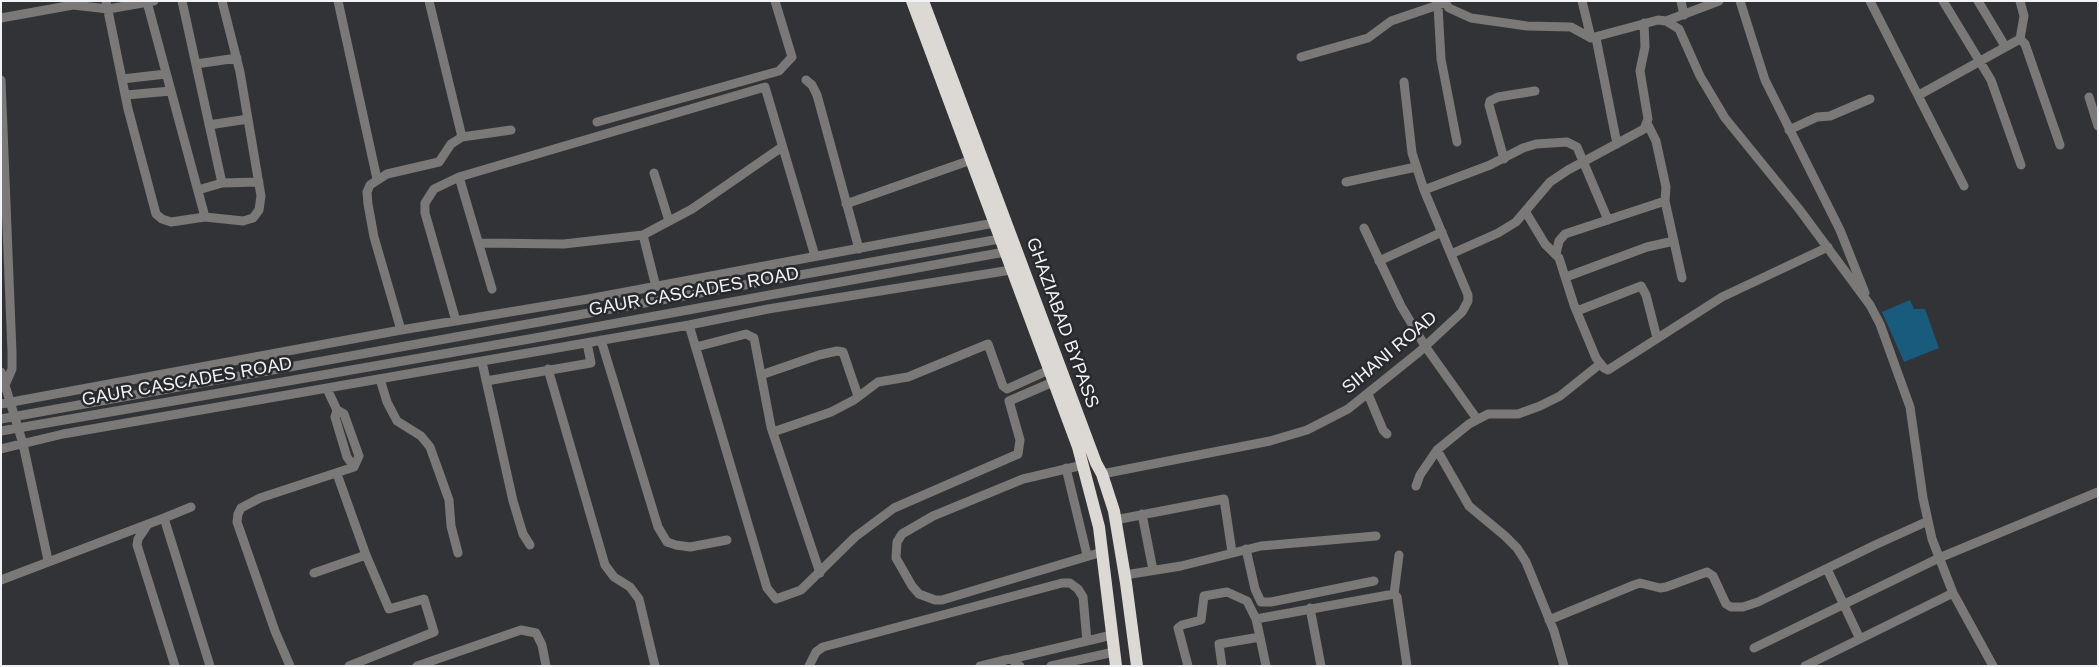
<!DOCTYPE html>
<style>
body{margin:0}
#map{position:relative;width:2099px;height:667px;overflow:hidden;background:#313337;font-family:Helvetica,sans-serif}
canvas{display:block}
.frame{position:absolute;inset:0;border:2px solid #f1f2f5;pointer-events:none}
</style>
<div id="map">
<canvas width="2099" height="667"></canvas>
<div class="frame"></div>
</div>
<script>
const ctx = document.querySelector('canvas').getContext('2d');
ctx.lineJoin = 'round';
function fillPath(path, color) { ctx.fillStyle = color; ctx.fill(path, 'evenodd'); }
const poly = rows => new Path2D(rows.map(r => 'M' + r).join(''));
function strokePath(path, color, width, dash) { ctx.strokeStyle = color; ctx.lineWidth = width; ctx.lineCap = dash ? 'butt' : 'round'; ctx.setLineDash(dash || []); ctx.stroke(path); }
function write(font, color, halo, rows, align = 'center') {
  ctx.font = font + ' Helvetica,sans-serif'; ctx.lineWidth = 5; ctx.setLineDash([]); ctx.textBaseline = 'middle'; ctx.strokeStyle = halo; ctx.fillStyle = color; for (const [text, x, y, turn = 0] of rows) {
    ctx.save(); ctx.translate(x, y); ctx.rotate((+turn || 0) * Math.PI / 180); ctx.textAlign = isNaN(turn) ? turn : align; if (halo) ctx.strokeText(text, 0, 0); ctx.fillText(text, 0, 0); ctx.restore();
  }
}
fillPath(poly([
 [1910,300,1914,309,1925,309,1939,348,1904,362,1882,312]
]), '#195b7d');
strokePath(poly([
 [106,1,128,109,156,214,162,219,171,222,205,217,243,221,253,218,259,210,261,196,240,72,222,1],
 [182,1,222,183,198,190],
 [338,1,377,179],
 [429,1,462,137],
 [1444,1,1449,8,1471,18,1527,26,1571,27,1591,38,1658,20,1666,21,1679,29,1700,76,1725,118,1799,209,1870,305,1880,324,1910,407,1923,498,1932,539,1953,593,1993,666],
 [1582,1,1591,38],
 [1681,1,1684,15],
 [1740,1,1765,80,1840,230,1865,293],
 [1870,1,1964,186],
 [1943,1,1991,80,2021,165],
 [1978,1,2005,46],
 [2020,1,2024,16,2020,39],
 [147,2,205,217],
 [1438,6,1441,59,1457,142],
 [1,18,73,5,108,9,154,1],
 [1666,21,1719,1],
 [1596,38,1617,144],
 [1301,57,1368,38,1391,21,1444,3],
 [196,64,237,58],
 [122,79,166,74],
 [1,80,12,352,12,369,6,383],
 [806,80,812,85,817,95,859,249],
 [126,95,171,91],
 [1919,95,2020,39,2025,44,2060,145],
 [2089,97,2098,126],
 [597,122,779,71,792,57,775,1],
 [209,125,248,119],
 [1789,130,1817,117,1830,116,1870,99],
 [1504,159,1489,105,1490,101,1498,97,1535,91],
 [654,173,669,221],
 [459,177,492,289],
 [1346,182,1416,167],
 [222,183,259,182],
 [1424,190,1490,165,1523,148,1536,144,1567,142,1577,147,1608,220],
 [1665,201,1682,278],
 [846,204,971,160],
 [1525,211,1545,244,1559,258,1574,305,1596,358,1604,368,1608,370,1722,297,1828,247],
 [1364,228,1401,306,1425,346,1477,419],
 [643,235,692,209,782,147],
 [479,243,564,244,643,235,656,287],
 [1451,254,1498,233,1516,222,1550,182,1568,170,1644,129,1648,119,1640,71,1645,47,1644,23],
 [1556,254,1559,241,1565,234,1665,201,1666,187,1656,141,1647,123],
 [1379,261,1442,232],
 [1566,277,1647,247,1674,241],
 [1577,311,1641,286,1646,295,1657,338],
 [456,321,425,213,425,203,434,189,459,177,765,87,815,256],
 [689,325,767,588,776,599,801,590,855,537,894,508,1018,454,1020,440,1009,401,1053,382],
 [401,330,374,237,368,204,367,192,370,185,387,174,439,162,451,144,462,137,511,130],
 [601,340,658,527,667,542,676,545,690,547,727,540],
 [696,347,746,334,754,338,771,427,820,573],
 [482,362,513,501,523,534,530,545],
 [548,369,605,565,614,577,630,587,639,599,655,666],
 [1,372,23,444,48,560],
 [761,375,819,355,837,351,843,352,858,396],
 [380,379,387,402,397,421,421,436,430,447,449,500,451,526,458,553],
 [486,381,591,363,587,343],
 [327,389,337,410,335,417,347,457,354,467],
 [1368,394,1383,430,1387,434],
 [1,404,401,330,588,299,994,223],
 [1,419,1005,238],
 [1,431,535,338,1010,251],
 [773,432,831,412,854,400,878,382,908,377,988,344,1003,386,1007,389,1049,370],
 [1,449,63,434,689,325,768,309,1011,270],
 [1437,450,1469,506,1505,536,1517,548,1526,562,1554,631,1564,666],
 [1083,465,1023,479,933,516,902,534,897,542,896,558,912,586,919,594,935,600,942,600,1102,552],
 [1066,468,1087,555],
 [337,474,366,555],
 [1102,474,1270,441,1307,430,1348,409,1419,352,1462,312,1468,301,1468,295,1424,190,1412,153,1404,82],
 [1416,486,1420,475,1437,450,1469,424,1488,414,1518,414,1540,406,1560,396,1600,364],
 [1142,514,1153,570],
 [164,518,191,507],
 [1115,520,1224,499,1232,552],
 [148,524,138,539,137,545,175,666],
 [1246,549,1255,589,1261,602,1271,602,1374,581],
 [1827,569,1860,639],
 [314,573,366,555,389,609,424,599,434,632,349,666],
 [1125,575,1181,566,1261,546,1376,536],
 [1,580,164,518,210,666],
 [1394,594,1399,555],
 [1310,608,1321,666],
 [1549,620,1634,585,1640,583,1660,588,1666,587,1707,572,1713,576,1726,604,1731,607,1743,607,1758,602,1875,545,1928,521],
 [1260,637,1266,666],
 [1754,648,1939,558,2098,492],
 [1011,659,1112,635],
 [290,666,275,631,237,522,238,514,241,508,260,498,354,467,359,456,344,414,337,410],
 [417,666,521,630,536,633,542,645,546,666],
 [809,666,816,652,823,647,1062,583,1070,583,1078,589,1083,597,1087,641],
 [980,666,1004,660],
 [1000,666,1004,660,1011,659,1020,666],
 [1051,666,1114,652],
 [1188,666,1178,628,1182,625,1201,620,1204,596,1227,592,1247,601,1256,619,1394,594,1397,597,1407,666],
 [1222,666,1219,644,1260,637,1256,619],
 [1805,666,1953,593]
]), '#7a7977', 9);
strokePath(poly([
 [912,1,1078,447,1099,527,1116,666],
 [923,1,1096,463,1102,474,1114,511,1126,583,1137,666]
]), '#dcd9d5', 12);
write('18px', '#f1f2f5', '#28292d', [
 ["GAUR CASCADES ROAD",694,292,-10],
 ["GHAZIABAD BYPASS",1062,323,70],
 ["SIHANI ROAD",1390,353,-40],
 ["GAUR CASCADES ROAD",187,382,-10]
]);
</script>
